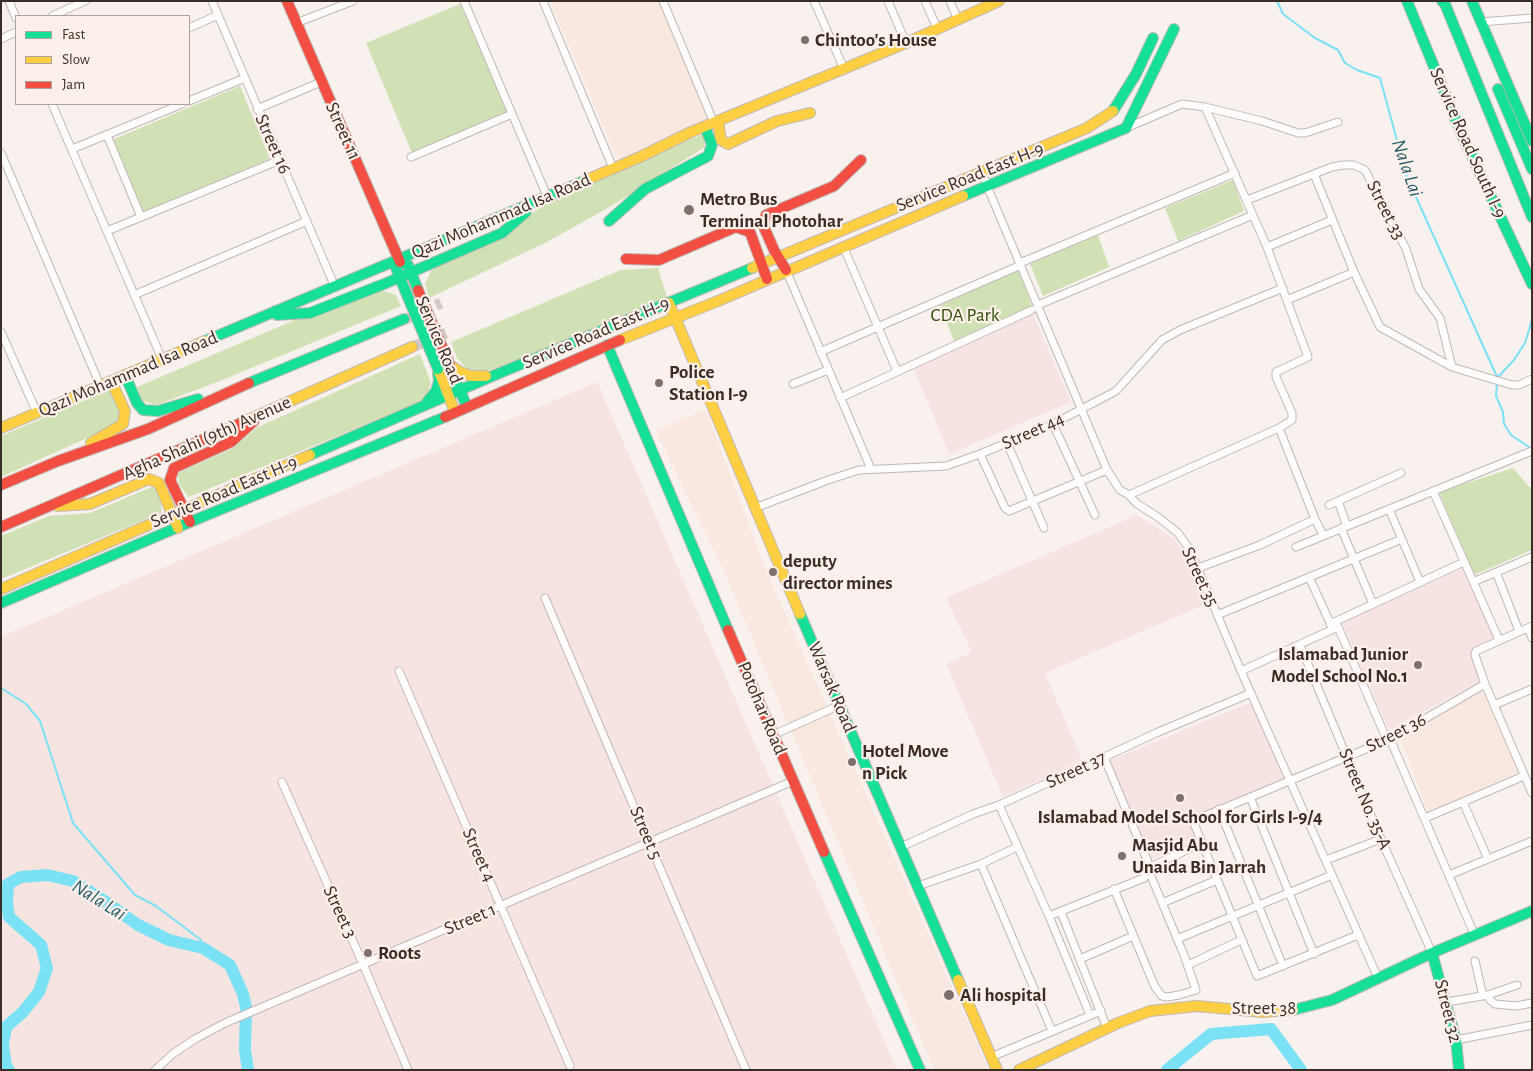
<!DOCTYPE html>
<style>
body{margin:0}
#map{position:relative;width:1533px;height:1071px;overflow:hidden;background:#f8f1ee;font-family:"Alegreya Sans",sans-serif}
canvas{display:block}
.frame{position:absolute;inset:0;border:2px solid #3a2c27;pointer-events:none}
.legend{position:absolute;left:15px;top:15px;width:175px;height:90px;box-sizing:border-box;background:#fdefe9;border:1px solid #afa19b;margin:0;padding:6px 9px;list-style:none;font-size:15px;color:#3a2c27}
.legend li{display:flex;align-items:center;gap:10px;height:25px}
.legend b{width:25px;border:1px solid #afa19b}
</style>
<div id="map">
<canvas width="1533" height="1071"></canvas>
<div class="frame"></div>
<ul class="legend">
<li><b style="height:6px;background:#16e098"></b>Fast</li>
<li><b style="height:6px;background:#ffcf43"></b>Slow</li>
<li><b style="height:6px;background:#f24e42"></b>Jam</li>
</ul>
</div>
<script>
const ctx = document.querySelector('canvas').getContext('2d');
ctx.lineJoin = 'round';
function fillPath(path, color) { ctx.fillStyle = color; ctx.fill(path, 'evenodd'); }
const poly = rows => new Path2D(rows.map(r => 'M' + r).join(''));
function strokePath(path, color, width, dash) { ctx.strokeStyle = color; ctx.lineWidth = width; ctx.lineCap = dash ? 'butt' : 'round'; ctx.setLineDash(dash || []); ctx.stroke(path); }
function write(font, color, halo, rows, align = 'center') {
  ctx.font = font + ' "Alegreya Sans",sans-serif'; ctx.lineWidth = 4.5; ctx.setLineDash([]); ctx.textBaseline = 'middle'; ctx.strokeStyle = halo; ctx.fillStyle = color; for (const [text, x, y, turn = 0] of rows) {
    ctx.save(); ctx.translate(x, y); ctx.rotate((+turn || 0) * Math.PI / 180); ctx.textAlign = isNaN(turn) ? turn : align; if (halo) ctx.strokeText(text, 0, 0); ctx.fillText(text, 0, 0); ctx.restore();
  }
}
fillPath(poly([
 [556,1,660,1,711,122,618,161,551,3],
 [706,409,762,560,777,595,989,1070,934,1070,723,569,656,431],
 [1482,691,1506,741,1519,772,1428,812,1400,738]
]), '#f9e8e0');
fillPath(poly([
 [597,382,897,1070,1,1070,1,637]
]), '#f6e4e0');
fillPath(poly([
 [1032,312,1071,402,949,454,912,364],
 [1137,515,1176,540,1206,604,1045,673,1082,761,1003,797,946,664,972,652,946,598],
 [1465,568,1497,638,1473,649,1479,682,1389,730,1342,622],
 [1252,702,1286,778,1192,819,1198,839,1147,861,1106,762]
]), '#f6e4e2');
fillPath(poly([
 [460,4,508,113,412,153,366,43],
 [240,86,270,159,142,213,112,140],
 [703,134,705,147,613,205,547,242,429,298,425,284,431,271,453,258,505,236,545,203],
 [1233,180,1244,211,1178,241,1165,208],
 [1098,235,1109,267,1043,296,1030,264],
 [658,268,667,298,492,370,469,371,457,358,451,342,621,270],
 [1019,270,1032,306,954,341,940,305],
 [381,290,396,295,401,306,220,381,156,405,141,400,137,387,295,320],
 [420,354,431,383,425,400,189,497,179,485,178,473,232,449,258,427],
 [109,390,114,392,122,409,118,424,1,477,1,436],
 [1513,468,1532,490,1532,550,1474,575,1439,492],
 [154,486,162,500,161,513,1,579,1,536,49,516,90,513]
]), '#d0e2b5');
strokePath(poly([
 [1277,1,1283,14,1315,38,1338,50,1345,63,1357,70,1380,78,1407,177,1498,379],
 [1498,377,1514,360,1525,343,1532,320],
 [1497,383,1496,396,1503,412,1504,424,1511,435,1532,449],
 [1,688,26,704,40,721,73,823,135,895,156,906,201,940,203,948]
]), '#7be1f5', 2);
strokePath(poly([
 [9,1070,6,1066,3,1045,6,1027,23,1012,39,992,47,968,41,945,9,917,7,903,8,884,21,877,47,875,73,881,106,902,138,925,169,940,203,948,230,965,243,994,246,1007,245,1050,248,1070],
 [1167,1070,1211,1034,1271,1029,1301,1070]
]), '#7be1f5', 12);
strokePath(poly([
 [406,319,441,303],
 [412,347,446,333]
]), '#d2cac6', 11, [11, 5.5]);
const street = poly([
 [9,1,16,18],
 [212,1,335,287],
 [464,1,547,196],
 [543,1,613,168],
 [663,1,714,123],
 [814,1,844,69],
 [888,1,906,43],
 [925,1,937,28],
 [950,1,958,20],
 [52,16,85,1],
 [1481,22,1532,18],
 [296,23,353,1],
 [189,28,218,15],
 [1,39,16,32],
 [189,101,245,78],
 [52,104,162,359],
 [257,109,321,82],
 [1126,128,1182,104,1205,107,1262,121,1298,133,1305,133,1338,122],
 [107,135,141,217],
 [72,149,182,104],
 [1,153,100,385],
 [411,157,512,114],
 [983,172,987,186,1107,470,1120,490,1129,495,1136,503,1158,517,1178,533,1190,550,1241,671,1378,978],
 [1314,174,1354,272,1380,327,1452,367,1512,385,1519,385,1532,379],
 [1247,200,1332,167,1343,165,1354,165,1365,170,1406,249,1419,289,1440,318,1452,367],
 [107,231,280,160],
 [843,246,897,371],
 [1267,247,1332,220],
 [1020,263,1235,173],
 [786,270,871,469],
 [134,295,307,221],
 [1287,300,1354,272],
 [1038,305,1253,215],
 [1,332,37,413],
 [820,352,1021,265],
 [793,384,828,370],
 [840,398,1032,310],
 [1053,424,1095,515],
 [1279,428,1315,519,1323,535],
 [1007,443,1044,528],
 [980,454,1005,508,1009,511,1107,470],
 [1433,491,1499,640],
 [1129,495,1279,428,1292,420,1292,413,1276,377,1276,372,1308,357,1267,247,1205,107],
 [1338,501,1347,526],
 [1329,505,1401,473],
 [755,508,828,480,859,470,946,466,980,454,1053,424,1116,391,1162,340,1180,330,1283,288],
 [1389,509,1420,582],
 [1341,528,1373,604],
 [1296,547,1532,451],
 [1198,568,1260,545,1315,519],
 [1496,572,1519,631],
 [1309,577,1332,627],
 [1473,582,1532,557],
 [545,598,746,1070],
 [1217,615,1402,539],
 [1330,624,1464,562],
 [1532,626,1476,651,1475,655,1485,684,1532,793],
 [1528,628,1532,638],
 [1300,645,1381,839,1432,953],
 [399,671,570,1066],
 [1241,671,1338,627,1387,740],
 [1494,705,1532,689],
 [773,735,840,705],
 [1390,739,1475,936],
 [1104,757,1150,867],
 [282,782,363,964,408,1070],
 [1250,797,1314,954],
 [1463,802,1488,859],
 [999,805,1049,916,1090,1015],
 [1219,809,1283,966],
 [1425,818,1524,776],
 [901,847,973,814,999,805,1085,766,1156,733,1251,693],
 [1326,860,1381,839],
 [981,864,1052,1031],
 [1449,875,1532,841],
 [918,886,981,864,1017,847],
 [1114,889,1155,987,1162,996,1167,997,1179,995,1196,990,1184,955,1148,869],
 [1162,903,1217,880],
 [1061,912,1107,1028],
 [1049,916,1144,878,1150,867,1202,843],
 [1358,935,1257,976,1193,821,1390,739,1485,684],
 [1177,939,1332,875],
 [1080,959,1133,936],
 [1475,961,1483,996],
 [1188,965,1241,940],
 [1488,995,1490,1000,1495,1004,1516,1006,1532,1003],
 [1447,1002,1488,995,1517,985],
 [1456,1040,1532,1025],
 [991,1057,1101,1011],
 [155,1070,174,1053,195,1039,225,1023,793,781]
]);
const fast = poly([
 [1407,1,1462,135,1532,284],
 [1442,1,1445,4,1532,217],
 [1472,1,1532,141],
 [1498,89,1532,169],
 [1113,111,1136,74,1153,38],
 [963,196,1126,128,1174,29],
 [609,221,645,189,708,156,712,145,705,127],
 [400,262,396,268,407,295],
 [400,262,408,265,418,290],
 [275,311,277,315,310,313,384,284,502,233,526,212,527,205],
 [205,341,584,181],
 [607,345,728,630],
 [450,366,467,407],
 [125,375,137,403,143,410,158,411,198,399],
 [249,383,404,319],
 [427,402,436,391,439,381,438,373],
 [310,455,495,375,752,268],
 [1,603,190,522,445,417],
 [800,614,958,980],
 [824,852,920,1070],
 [1432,953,1456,1040,1459,1070],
 [1293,1010,1332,1000,1432,953,1532,911]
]);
const slow = poly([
 [718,121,721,140,728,144,777,121,810,113],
 [584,181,640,157,691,132,906,43,999,1],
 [752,268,1087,128,1113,111],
 [669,303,800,614],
 [620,340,718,301,963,196],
 [450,365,460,372,471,376,486,376],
 [438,369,455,412],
 [241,423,412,347],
 [1,428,205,341],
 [91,443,123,424,125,411,111,381],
 [58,506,90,504,149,479,159,483,178,528],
 [1,589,310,455],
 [958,980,997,1070],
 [1019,1070,1118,1023,1150,1011,1197,1006,1262,1012,1293,1010]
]);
const jam = poly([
 [287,1,400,262],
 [626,259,659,260,736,227,750,232,767,279],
 [786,270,774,250,763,225,766,215,834,186,861,160],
 [445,417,620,340],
 [1,485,58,461,148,429,249,383],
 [190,522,170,480,174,468,231,442,254,421],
 [1,527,241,423],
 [728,630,824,852]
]);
strokePath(street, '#c1b8b4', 9);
strokePath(fast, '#c1b8b4', 12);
strokePath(slow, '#c1b8b4', 12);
strokePath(jam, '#c1b8b4', 12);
strokePath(street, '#fefdfc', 7);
strokePath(fast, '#16e098', 10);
strokePath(slow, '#ffcf43', 10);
strokePath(jam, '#f24e42', 10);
const fastBridge = poly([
 [407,295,438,369]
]);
const jamBridge = poly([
 [418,290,450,365]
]);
strokePath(fastBridge, '#c1b8b4', 12, []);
strokePath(jamBridge, '#c1b8b4', 12, []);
strokePath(fastBridge, '#16e098', 10);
strokePath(jamBridge, '#f24e42', 10);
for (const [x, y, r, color] of [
 [805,40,5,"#7c716d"],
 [689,210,6,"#7c716d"],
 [659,383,5,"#7c716d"],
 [773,572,5,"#7c716d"],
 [1418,665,5,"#7c716d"],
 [852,762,5,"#7c716d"],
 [1180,798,5,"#7c716d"],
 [1122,856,5,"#7c716d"],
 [368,953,5,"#7c716d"],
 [949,995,6,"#7c716d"]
]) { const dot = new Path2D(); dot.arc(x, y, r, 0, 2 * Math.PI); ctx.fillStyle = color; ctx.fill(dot); strokePath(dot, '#fdefe9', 2); }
write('bold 19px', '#3a2c27', '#fdefe9', [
 ["Chintoo's House",815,40],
 ["Metro Bus",700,199],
 ["Terminal Photohar",700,221],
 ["Police",669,372],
 ["Station I-9",669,394],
 ["deputy",783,561],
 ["director mines",783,583],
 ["Islamabad Junior",1408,654,"right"],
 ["Model School No.1",1408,676,"right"],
 ["Hotel Move",862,751],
 ["n Pick",862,773],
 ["Islamabad Model School for Girls I-9/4",1180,817,"center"],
 ["Masjid Abu",1132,845],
 ["Unaida Bin Jarrah",1132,867],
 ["Roots",378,953],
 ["Ali hospital",960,995]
], 'left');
write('19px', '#3a2c27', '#fdefe9', [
 ["Street 11",343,131,66],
 ["Service Road South I-9",1468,143,66],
 ["Street 16",273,144,66],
 ["Service Road East H-9",970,177,-22],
 ["Street 33",1386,210,63],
 ["Qazi Mohammad Isa Road",501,216,-23],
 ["Service Road East H-9",596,333,-23],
 ["Service Road",439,340,67],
 ["Qazi Mohammad Isa Road",128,374,-23],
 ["Street 44",1033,431,-24],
 ["Agha Shahi (9th) Avenue",207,438,-24],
 ["Service Road East H-9",224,492,-23],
 ["Street 35",1200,577,65],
 ["Warsak Road",832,687,67],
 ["Potohar Road",762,708,67],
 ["Street 36",1396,733,-27],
 ["Street 37",1076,770,-25],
 ["Street No. 35-A",1365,799,67],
 ["Street 5",646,833,67],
 ["Street 4",479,855,66],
 ["Street 3",340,912,65],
 ["Street 1",470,919,-23],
 ["Street 38",1264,1008],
 ["Street 32",1448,1011,76]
]);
write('19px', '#334d0a', '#fdefe9', [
 ["CDA Park",965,315]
]);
write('italic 20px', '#225d69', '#fdefe9', [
 ["Nala Lai",1407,168,71],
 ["Nala Lai",99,900,32]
]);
</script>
